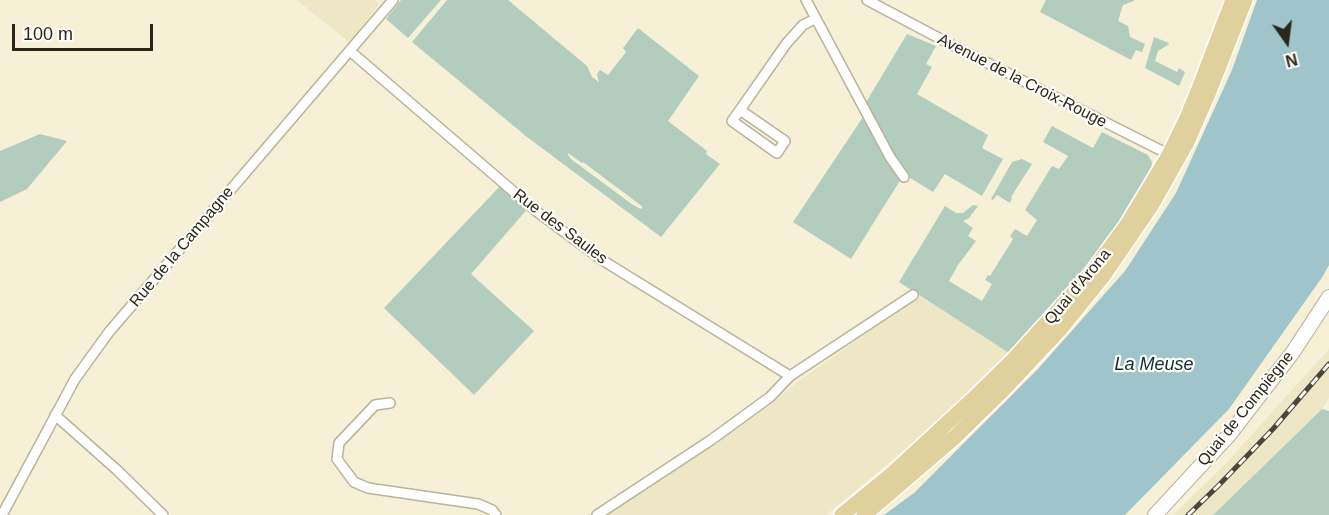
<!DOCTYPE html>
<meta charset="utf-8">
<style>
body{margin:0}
#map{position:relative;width:1329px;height:515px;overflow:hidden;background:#f6f0d7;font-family:Helvetica,sans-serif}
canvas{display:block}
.north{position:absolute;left:1257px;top:12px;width:60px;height:60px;-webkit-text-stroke:4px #fefdf8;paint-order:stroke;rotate:166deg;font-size:16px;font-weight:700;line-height:24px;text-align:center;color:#29271d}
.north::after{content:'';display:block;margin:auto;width:21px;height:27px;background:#29271d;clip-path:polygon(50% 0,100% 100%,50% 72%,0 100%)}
.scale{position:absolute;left:12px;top:24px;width:141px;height:27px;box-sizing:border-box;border:3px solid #29271d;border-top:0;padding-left:8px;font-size:18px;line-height:21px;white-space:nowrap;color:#29271d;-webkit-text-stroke:4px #fefdf8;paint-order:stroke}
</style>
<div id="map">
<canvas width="1329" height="515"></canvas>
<div class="north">N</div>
<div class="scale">100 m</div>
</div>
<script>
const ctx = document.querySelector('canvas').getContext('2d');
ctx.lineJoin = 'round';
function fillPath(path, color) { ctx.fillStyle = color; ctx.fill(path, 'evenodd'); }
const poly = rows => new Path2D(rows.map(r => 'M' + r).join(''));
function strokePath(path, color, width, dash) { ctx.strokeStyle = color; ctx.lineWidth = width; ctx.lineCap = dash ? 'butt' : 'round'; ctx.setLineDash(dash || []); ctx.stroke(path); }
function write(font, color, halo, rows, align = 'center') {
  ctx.font = font + ' Helvetica,sans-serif'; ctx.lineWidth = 4.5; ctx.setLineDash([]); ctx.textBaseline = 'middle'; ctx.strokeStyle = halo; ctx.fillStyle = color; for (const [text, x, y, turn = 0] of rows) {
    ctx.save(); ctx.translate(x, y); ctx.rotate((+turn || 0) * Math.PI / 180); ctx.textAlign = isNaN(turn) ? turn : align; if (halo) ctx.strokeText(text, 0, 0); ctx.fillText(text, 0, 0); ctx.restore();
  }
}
fillPath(poly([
 [297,0,374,0,379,4,350,43],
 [920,296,1009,353,943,418,826,515,606,515,771,404,800,380],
 [1329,349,1329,398,1322,409,1213,515,1173,515,1227,462]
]), '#eee7c6');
fillPath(poly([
 [401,0,441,0,408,38,386,19],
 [447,0,508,0,587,66,592,77,599,82,597,74,600,70,608,75,626,52,623,48,638,28,699,76,668,121,707,151,706,154,720,164,661,237,527,137,412,42],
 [568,153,582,163,583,162,643,207,641,209,633,205,571,159,568,155],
 [1046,0,1134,0,1134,1,1123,5,1118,21,1128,26,1130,37,1145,44,1142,52,1136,50,1131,60,1040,12],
 [907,34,936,46,926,64,932,67,917,94,988,135,982,148,1003,159,982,196,945,174,933,192,907,176,895,160,865,104],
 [1154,37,1169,43,1168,45,1158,51,1155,61,1177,72,1179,68,1185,72,1179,86,1145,68],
 [863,117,901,179,851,259,793,222],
 [1052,126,1093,148,1102,132,1148,155,1152,162,1151,172,1105,244,1065,295,1009,353,899,282,945,206,956,213,963,213,973,205,978,206,969,218,963,221,973,228,968,236,976,241,958,265,949,281,982,301,992,284,985,280,988,275,990,276,1013,239,1010,236,1015,229,1027,236,1037,220,1025,210,1052,166,1059,169,1068,156,1043,142],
 [40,134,67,141,27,189,0,202,0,151],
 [1022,159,1032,164,1011,197,1012,198,1010,203,997,195,993,200,991,199,1012,162],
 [503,183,530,206,471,274,534,331,474,395,384,308],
 [1322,409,1329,411,1329,515,1213,515]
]), '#b2cdbd');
fillPath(poly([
 [1257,0,1329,0,1329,265,1323,276,1229,409,1125,515,884,515,914,493,1037,370,1125,271,1176,193,1232,70]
]), '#9fc4c9');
const street = poly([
 [806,0,890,157,904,177],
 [867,0,950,44,1172,156],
 [350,51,536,211,602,260,790,376,770,397,711,440,597,515],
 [740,110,785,141,777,153,732,121,740,110,786,44,803,25,815,19],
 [790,376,913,295],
 [390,403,375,405,339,443,337,459,354,482,368,488,478,504,492,510,496,515],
 [55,415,117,470,163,515],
 [2,515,75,379,109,332,393,0]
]);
const secondary = poly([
 [1155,515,1229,435,1293,352,1329,297]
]);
const primary = poly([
 [842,515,892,474,971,401,1013,360,1091,274,1127,225,1169,155,1187,118,1200,86,1233,0],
 [864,515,956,436,1002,391,1061,328,1103,276,1151,206,1187,142,1208,94,1245,0]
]);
strokePath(street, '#b8b39a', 12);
strokePath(secondary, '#b8b39a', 16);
strokePath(primary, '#fff', 18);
strokePath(street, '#fff', 9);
strokePath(secondary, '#fff', 14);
strokePath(primary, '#e0d09e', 15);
const rail = poly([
 [1188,515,1218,486,1273,429,1329,364]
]);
strokePath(rail, '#49473a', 5);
strokePath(rail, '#fefdf8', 3, [9]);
write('16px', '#29271d', '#fefdf8', [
 ["Avenue de la Croix-Rouge",1022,81,27],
 ["Rue des Saules",560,227,37],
 ["Rue de la Campagne",182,247,-50],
 ["Quai d'Arona",1078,287,-50],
 ["Quai de Compiègne",1246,409,-51]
]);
write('italic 18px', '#082f34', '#fefdf8', [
 ["La Meuse",1154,365]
]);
</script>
